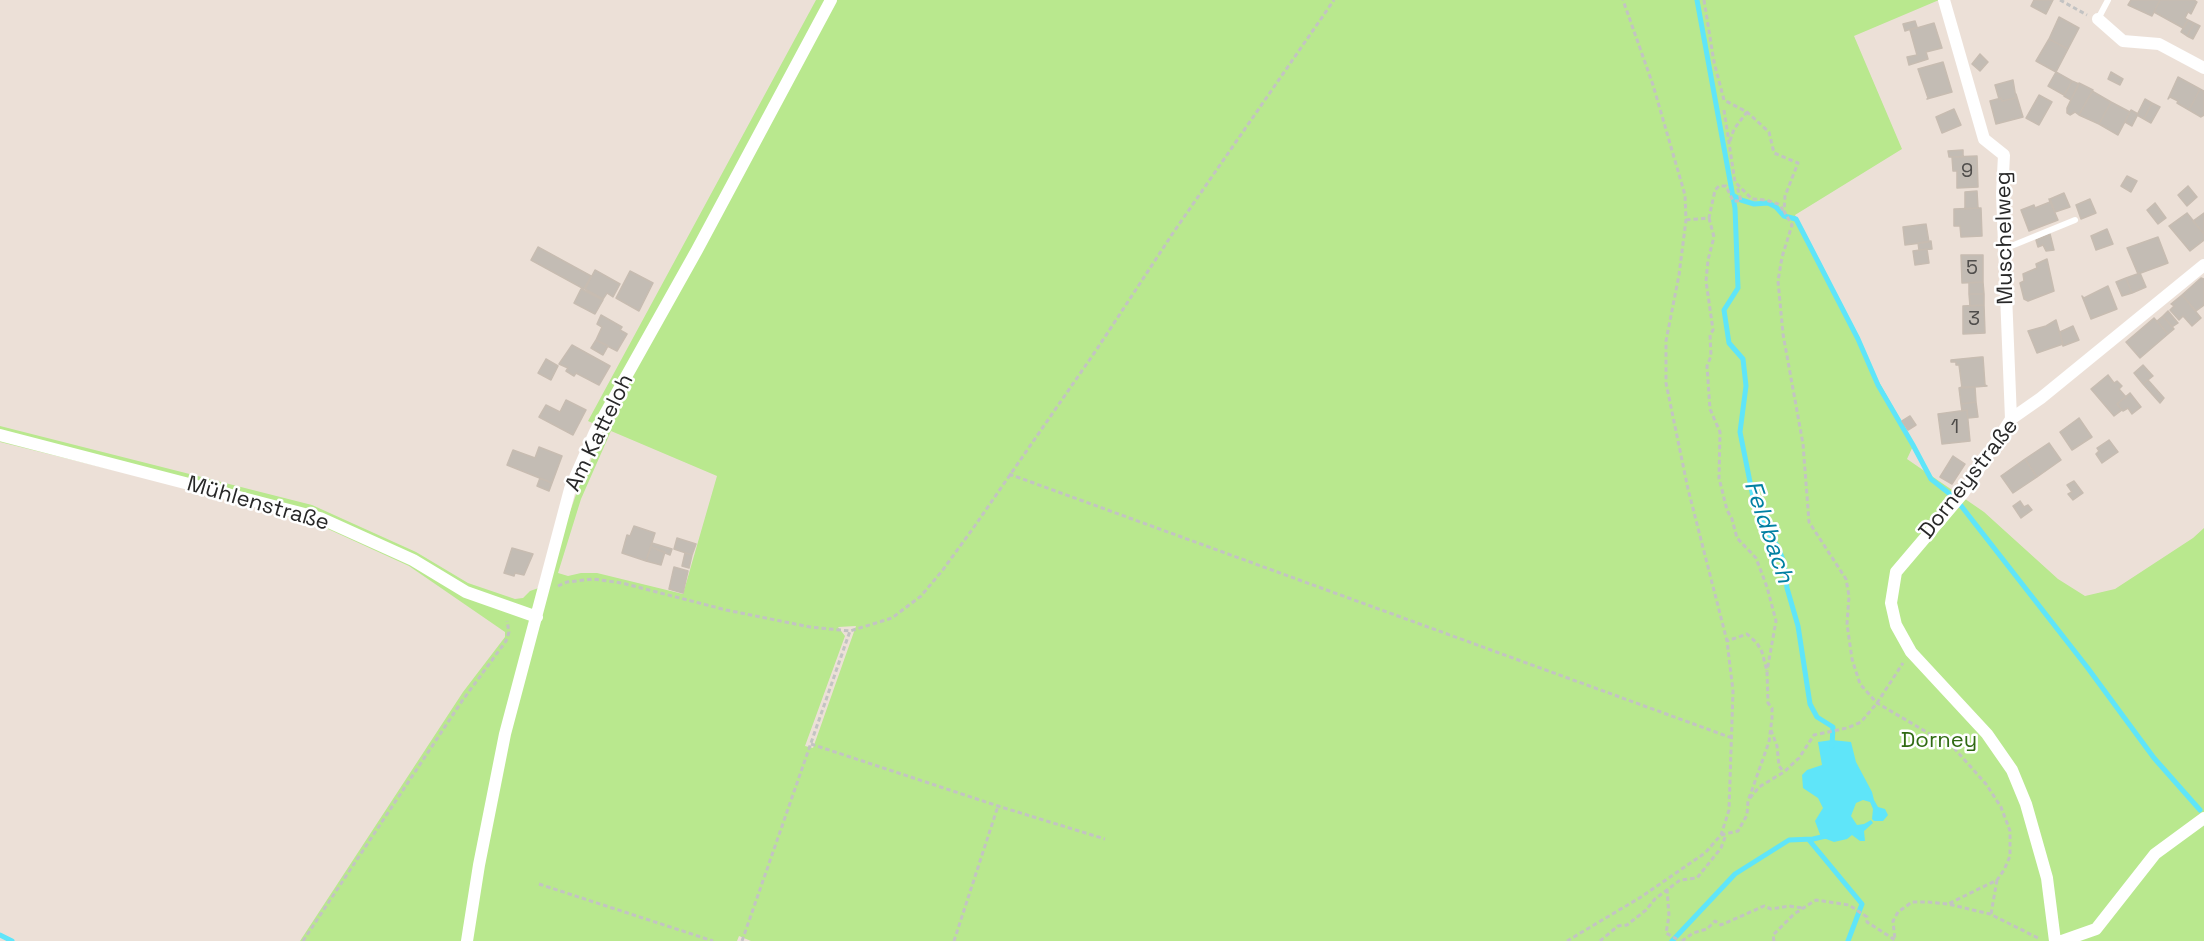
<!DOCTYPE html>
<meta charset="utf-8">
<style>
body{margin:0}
canvas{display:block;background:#ece0d7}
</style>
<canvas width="2204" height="941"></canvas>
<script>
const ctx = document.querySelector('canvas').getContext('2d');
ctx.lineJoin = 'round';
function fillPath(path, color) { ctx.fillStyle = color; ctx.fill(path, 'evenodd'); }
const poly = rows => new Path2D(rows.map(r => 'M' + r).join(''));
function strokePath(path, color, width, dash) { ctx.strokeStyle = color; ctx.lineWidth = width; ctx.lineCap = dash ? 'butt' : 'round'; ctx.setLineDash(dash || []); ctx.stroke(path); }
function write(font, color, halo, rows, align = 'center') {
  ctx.font = font + ' "Space Grotesk",sans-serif'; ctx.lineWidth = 5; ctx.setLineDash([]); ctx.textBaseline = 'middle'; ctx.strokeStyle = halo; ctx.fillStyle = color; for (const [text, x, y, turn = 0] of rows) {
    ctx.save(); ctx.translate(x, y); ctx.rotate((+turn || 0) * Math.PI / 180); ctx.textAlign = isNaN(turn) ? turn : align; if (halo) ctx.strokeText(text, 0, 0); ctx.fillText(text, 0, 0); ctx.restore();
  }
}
fillPath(poly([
 [816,0,1939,0,1854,36,1902,149,1795,215,1836,295,1875,375,1914,444,1907,459,1984,512,2058,579,2085,596,2115,589,2193,538,2204,528,2204,941,751,941,739,936,737,941,300,941,463,692,505,637,505,632,409,566,328,529,227,498,0,442,0,426,312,505,416,552,468,583,515,599,523,598,530,591,550,584,564,529,578,489,605,429,588,421],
 [611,431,717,476,683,594,597,573,581,573,568,576,558,573,581,499],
 [856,626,813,748,805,746,845,636,838,627]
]), '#b9e88e');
fillPath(poly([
 [1832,740,1851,742,1856,762,1872,792,1874,800,1878,807,1885,809,1888,815,1883,821,1874,821,1872,819,1873,809,1870,802,1863,800,1856,803,1851,816,1857,825,1864,824,1871,820,1873,823,1864,831,1865,841,1860,841,1852,835,1847,839,1834,842,1821,837,1815,821,1823,808,1818,798,1803,788,1802,775,1807,770,1822,765,1818,742]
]), '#5fe5f9');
strokePath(poly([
 [1697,0,1735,208,1738,288,1724,310,1729,343,1743,359,1746,386,1740,432,1754,502,1765,528,1778,547,1784,563,1787,588,1798,626,1810,704,1817,717,1833,727,1832,746],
 [1733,195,1741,200,1754,204,1768,203,1776,207,1784,216,1796,219,1858,339,1878,385,1913,445,1931,479,1955,498,2087,667,2154,758,2200,810],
 [1809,840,1862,904,1848,941],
 [0,935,12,941],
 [1672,941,1735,874,1789,840,1813,839,1826,836]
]), '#5fe5f9', 5);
const building = poly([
 [2034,0,2053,0,2046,14,2031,6,2034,0],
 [2131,0,2160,0,2152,16,2128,5,2131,0],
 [2160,0,2194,0,2197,2,2191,14,2188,12,2185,18,2188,20,2183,28,2154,12,2160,0],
 [2059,17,2079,28,2068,49,2049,39,2059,17],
 [2188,20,2194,23,2187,36,2181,32,2188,20],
 [1915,21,1917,27,1905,31,1903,24,1915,21],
 [1934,23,1942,48,1926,52,1928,59,1909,65,1907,57,1917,55,1910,30,1934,23],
 [2194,23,2200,26,2193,39,2187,36,2194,23],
 [2049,39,2068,49,2056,72,2036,61,2049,39],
 [1980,54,1988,62,1980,71,1972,64,1980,54],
 [1943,62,1952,92,1927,99,1928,98,1918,69,1943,62],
 [2056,72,2072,81,2064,95,2048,86,2056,72],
 [2111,72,2123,79,2120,85,2108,79,2111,72],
 [2178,77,2200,89,2189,110,2177,103,2178,101,2170,97,2168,99,2178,77],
 [2013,80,2016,98,2002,101,2001,98,1999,99,1995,85,2013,80],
 [2072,81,2079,84,2071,100,2064,96,2072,81],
 [2079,83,2093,90,2079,115,2075,112,2070,115,2067,113,2067,108,2079,83],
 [2200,89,2204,91,2204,115,2201,117,2189,110,2200,89],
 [2092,91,2111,102,2099,124,2079,115,2092,91],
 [2016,94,2023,117,1996,124,1990,101,2001,98,2002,101,2016,98,2016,94],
 [2039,95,2052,102,2039,125,2026,118,2039,95],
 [2145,99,2152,103,2144,119,2137,115,2145,99],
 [2111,102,2130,112,2118,135,2099,124,2111,102],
 [2152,103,2160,107,2151,123,2144,119,2152,103],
 [1954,109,1961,125,1942,133,1936,117,1954,109],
 [2131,110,2138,114,2132,126,2125,122,2131,110],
 [1963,150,1963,157,1949,157,1948,151,1963,150],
 [1977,156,1978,187,1957,188,1957,171,1953,171,1952,157,1977,156],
 [2127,176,2137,181,2131,192,2121,186,2127,176],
 [2188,186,2197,197,2187,206,2178,195,2188,186],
 [1977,191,1978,208,1965,209,1965,192,1977,191],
 [2064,193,2070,207,2055,212,2050,199,2064,193],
 [2049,199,2058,220,2029,231,2021,210,2034,205,2035,208,2050,202,2049,199],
 [2090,199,2096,213,2081,219,2076,205,2090,199],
 [2155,203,2166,218,2158,224,2147,210,2155,203],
 [1981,208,1982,236,1961,237,1960,226,1954,226,1954,209,1981,208],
 [2187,213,2204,234,2204,240,2190,251,2169,226,2187,213],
 [2204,213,2204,234,2193,221,2204,213],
 [1926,224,1929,242,1905,245,1903,227,1926,224],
 [2107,229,2113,244,2096,250,2091,236,2107,229],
 [2050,234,2054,250,2046,251,2043,245,2038,247,2036,240,2050,234],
 [2158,237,2168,263,2138,274,2127,248,2158,237],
 [1931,241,1932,249,1919,250,1918,243,1931,241],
 [538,247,591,276,584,289,531,260,538,247],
 [1927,249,1929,263,1915,265,1913,251,1927,249],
 [1961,255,1983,255,1983,282,1962,283,1961,255],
 [2047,259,2054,291,2028,301,2024,299,2020,283,2024,281,2023,274,2037,268,2036,264,2047,259],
 [595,270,620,284,613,297,607,293,603,299,585,289,595,270],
 [630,271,653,283,639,311,616,298,630,271],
 [2140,273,2146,287,2132,293,2126,278,2140,273],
 [2126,278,2132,293,2122,296,2116,282,2126,278],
 [2201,278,2204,279,2204,305,2196,311,2182,295,2201,278],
 [1983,282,1984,294,1969,294,1969,283,1983,282],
 [2108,286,2117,309,2091,319,2082,296,2084,298,2108,286],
 [581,289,603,300,595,314,574,303,581,289],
 [1969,294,1984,294,1984,305,1970,306,1969,294],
 [2182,295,2201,318,2192,326,2183,316,2179,320,2170,310,2174,306,2171,304,2182,295],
 [1984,305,1985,333,1963,334,1963,306,1984,305],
 [2168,311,2178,323,2172,327,2163,316,2168,311],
 [601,315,622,327,620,330,627,334,617,351,596,340,602,327,597,324,601,315],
 [2163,316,2174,329,2168,334,2157,321,2163,316],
 [2154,318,2168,334,2140,358,2126,342,2154,318],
 [2056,320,2063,344,2037,353,2028,331,2046,326,2056,320],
 [2073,326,2079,340,2063,346,2060,332,2073,326],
 [596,340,608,346,603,355,591,348,596,340],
 [572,345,610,366,599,385,576,373,574,376,566,371,568,368,559,364,572,345],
 [1981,357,1983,357,1985,385,1987,386,1962,388,1959,365,1956,365,1956,362,1951,362,1951,360,1981,357],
 [546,359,558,366,551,380,538,373,546,359],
 [2143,365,2153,376,2143,384,2134,373,2143,365],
 [2108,375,2114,383,2117,381,2122,386,2119,389,2126,397,2117,404,2122,410,2114,416,2091,389,2108,375],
 [2148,380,2164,398,2160,403,2143,384,2148,380],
 [1962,387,1975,387,1976,402,1961,404,1959,388,1962,387],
 [2130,393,2141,407,2132,414,2128,408,2123,411,2117,404,2130,393],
 [566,400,586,410,573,435,539,417,546,405,560,412,566,400],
 [1976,402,1978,417,1968,418,1967,410,1962,411,1961,404,1976,402],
 [1967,410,1970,441,1942,444,1938,414,1967,410],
 [1910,416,1916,425,1908,430,1902,421,1910,416],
 [2079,418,2092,437,2072,450,2060,432,2079,418],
 [2109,440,2118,452,2102,463,2096,454,2099,451,2097,448,2109,440],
 [2049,443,2061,460,2037,477,2025,459,2049,443],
 [539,447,562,456,552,483,507,465,513,450,535,458,539,447],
 [1953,456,1965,464,1952,484,1940,477,1953,456],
 [2025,459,2037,477,2013,493,2001,476,2025,459],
 [540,478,552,483,549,491,537,486,540,478],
 [2074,481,2083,493,2073,500,2068,494,2072,492,2067,485,2074,481],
 [2020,501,2024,507,2028,505,2032,510,2021,518,2013,506,2020,501],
 [634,526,655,533,646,561,622,553,627,535,630,536,634,526],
 [677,538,696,544,692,555,674,549,677,538],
 [652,543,672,549,670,555,651,547,652,543],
 [651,547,665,552,661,565,646,561,651,547],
 [512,548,533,554,524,575,515,573,514,576,504,573,512,548],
 [685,553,692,555,689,568,682,566,685,553],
 [674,567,688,571,683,593,669,589,674,567]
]);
fillPath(building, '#c3bcb4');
strokePath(building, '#c7bcb1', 1.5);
strokePath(poly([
 [1704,0,1714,62,1724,100,1747,112,1769,132,1774,153,1798,163,1785,196,1784,211,1792,225,1782,257,1778,281,1783,334,1803,444,1809,522,1846,579,1849,596,1847,624,1852,659,1860,684,1877,703,1954,748,1986,784,2001,807,2010,831,2010,856,2004,870,1997,880,1948,904],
 [2060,0,2087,15],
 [1724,110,1735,182,1752,199,1766,200,1778,204,1783,210],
 [1730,141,1734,129,1747,112],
 [1709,218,1714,237,1708,260,1706,281,1713,330,1710,335,1711,356,1707,366,1710,409,1720,432,1719,478,1727,510,1732,519,1737,538,1756,558,1767,587,1776,621,1767,671],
 [1686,220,1709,218,1715,190,1719,186,1726,186,1733,201,1741,201,1737,186],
 [1009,474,1732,738],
 [558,586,567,582,593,579,622,583,726,610,810,627,850,631,892,618,921,596,942,571,974,527,1097,349,1173,233,1334,0],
 [1771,730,1777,746,1779,766,1784,772],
 [811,744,998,806,1105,839],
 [1750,798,1759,787,1784,772,1799,758,1814,735,1847,728,1861,722,1877,703,1903,663],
 [1721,835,1738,831,1747,815,1748,801,1769,742,1772,718,1772,708,1768,703,1767,671,1762,652,1757,643,1747,634,1727,641],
 [539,884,713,941],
 [1667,889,1669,916,1666,933,1680,941],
 [1991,914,1997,880],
 [303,941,462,701,506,641,509,632,507,621],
 [742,941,850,631],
 [954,941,998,806],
 [1567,941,1641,897,1705,853,1721,835,1729,810,1733,691,1727,641,1688,489,1666,383,1666,341,1679,275,1686,220,1685,195,1653,85,1623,0],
 [1600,941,1618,926,1627,925,1646,910,1655,899,1680,880,1697,878,1721,848,1726,835],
 [1682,941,1693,933,1707,929,1715,921,1721,925,1764,906,1771,909,1789,906,1803,908],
 [1774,941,1773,935,1794,914,1816,900,1849,905,1867,917,1867,922,1895,940,1893,921,1898,912,1912,902,1927,902,1948,904,1990,914,2040,939]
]), '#c3c3c3', 3, [4.5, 3]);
strokePath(poly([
 [2098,19,2108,0],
 [2004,249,2075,220]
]), '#fff', 6);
strokePath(poly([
 [1944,0,1984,139,2004,155,2002,194,2011,419],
 [2098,19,2123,41,2159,44,2204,68],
 [0,435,320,518,413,560,466,592,537,617],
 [467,941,479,865,505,734,570,489,595,432,697,250,831,0],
 [2055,941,2047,878,2026,804,2012,770,1987,734,1911,652,1896,625,1891,603,1896,572,1964,492,2011,419,2041,398,2204,265],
 [2062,941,2096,929,2155,854,2204,818]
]), '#fff', 12);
write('20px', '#4f4d4b', null, [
 ["9",1967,172],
 ["5",1972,269],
 ["3",1974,320],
 ["1",1955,428]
]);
write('22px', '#282828', '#fff', [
 ["Muschelweg",2005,238,-91],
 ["Am Katteloh",600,433,-64],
 ["Dorneystraße",1969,479,-52],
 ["Mühlenstraße",258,504,16]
]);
write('22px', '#306a13', '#fff', [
 ["Dorney",1939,741]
]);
write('italic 24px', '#0180a2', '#fff', [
 ["Feldbach",1768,532,71]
]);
</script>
